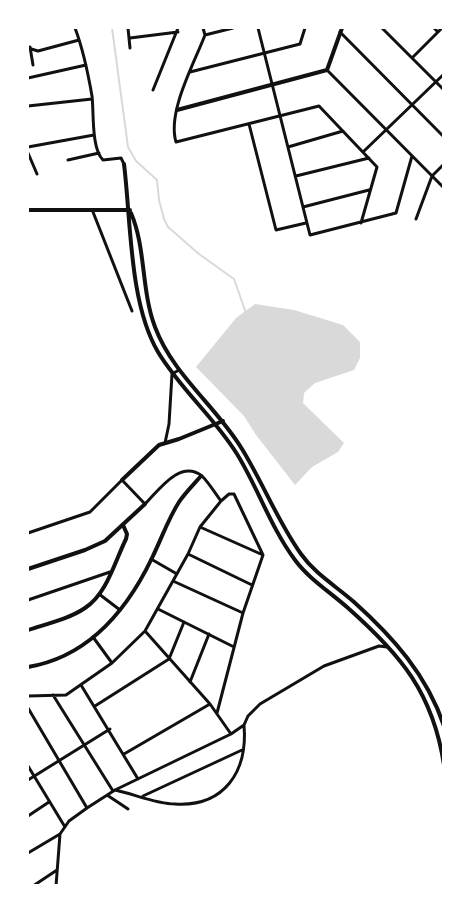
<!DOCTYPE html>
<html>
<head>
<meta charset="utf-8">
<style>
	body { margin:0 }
	#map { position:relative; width:471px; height:913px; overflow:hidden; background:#fff; font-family:"Archivo Narrow",sans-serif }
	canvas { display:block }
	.frame { position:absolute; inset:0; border:29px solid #fff; pointer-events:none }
</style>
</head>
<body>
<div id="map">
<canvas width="471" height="913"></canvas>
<div class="frame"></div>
</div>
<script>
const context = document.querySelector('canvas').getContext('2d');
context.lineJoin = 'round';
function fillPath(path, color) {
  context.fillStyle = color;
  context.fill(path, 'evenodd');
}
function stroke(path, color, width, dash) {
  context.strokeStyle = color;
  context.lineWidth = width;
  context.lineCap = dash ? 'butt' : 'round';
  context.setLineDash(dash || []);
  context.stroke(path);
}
fillPath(new Path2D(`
	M255,304L294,310L343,325L360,342V358L354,370L315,383L304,393L303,403L344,443L338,452L312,467L295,485L256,435L244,416L196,367L236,318Z`), '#d9d9d9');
stroke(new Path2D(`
	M112,28L128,147L136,161L157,180L159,200L164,219L168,227L199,254L234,279L246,313`), '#d9d9d9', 2);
stroke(new Path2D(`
	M75,28C83,49 88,73 92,96C94,112 91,148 103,160L121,158L124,164
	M128,28L130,48
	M203,28L205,35C194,64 167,112 176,142L319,106L377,167L361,223
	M258,28L310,235L396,213L412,156
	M382,28L444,90
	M434,28L438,32
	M340,32L444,137
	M205,35L233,28
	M130,38L178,32
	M30,47L33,65
	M28,48L38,51L79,40
	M412,58L442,28
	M327,70L444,188
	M190,72L300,44L305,28
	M28,78L86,65
	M153,90L178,28
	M28,106L92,99
	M249,124L276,230L306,223
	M28,147L94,135
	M288,147L343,131
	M363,152L444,74
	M28,153L37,174
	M68,160L99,153
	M296,176L369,158
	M303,207L369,190
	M93,212L132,311
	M416,219L432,176L444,164
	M165,443L169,424L172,374L179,370
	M221,501L229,494H234L263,555
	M200,527L263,555L243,613L217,713
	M28,533L90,512L122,480L145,504C159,490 180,459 202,476C209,483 215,493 221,501L200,527L188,554L145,631L112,663L66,695L28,696
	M188,554L252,585
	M151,559L177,574
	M173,581L243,613
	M99,594L120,610
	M28,600L110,572
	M158,609L234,647
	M145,631L210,704L231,734
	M93,637L112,663
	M190,682L209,634
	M81,685L138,779
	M53,695L113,791
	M95,706L169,659L184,622
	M28,708L87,808
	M124,754L210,704
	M28,766L65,827
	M28,780L110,729
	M115,790C134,794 156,804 175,804C224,807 248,772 244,725
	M107,795L128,809
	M143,796L242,750
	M28,816L49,802
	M28,853L60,834L69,821L87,808L115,790L231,734L244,725L248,716L260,704L324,666L379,646L387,647
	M33,886L57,870
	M56,886L60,834`), '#111', 3);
stroke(new Path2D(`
	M177,110L327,70L342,28
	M124,164C131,220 129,303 158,352C181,390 214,417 237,454C258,488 271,528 295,560C309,579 330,592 348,608C401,655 433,693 444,765
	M28,210H130
	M131,213C146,248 141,290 155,327C173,375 216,406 242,449C263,483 278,522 301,554C315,574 336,586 354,602C393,637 427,675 444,726
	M122,480L159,445L179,439L223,421
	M28,569L85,550L105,541L145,504
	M28,630C46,624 69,619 85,608C107,594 115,561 126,539L127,534L123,525
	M28,667C88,657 127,610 152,558C161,540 168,519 179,502C185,493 194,484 201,476`), '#111', 4);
</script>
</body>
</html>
